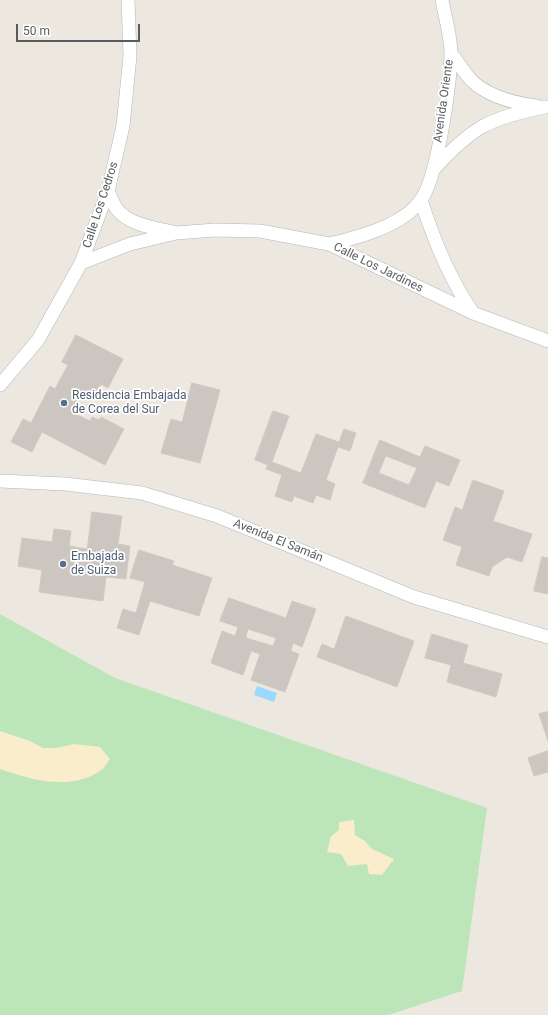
<!DOCTYPE html>
<html>
<head>
<meta charset="utf-8">
<style>
	body { margin:0 }
	#map { position:relative; width:548px; height:1015px; overflow:hidden; background:#ece8df; font-family:Roboto,sans-serif }
	canvas { display:block }
	.scale { position:absolute; left:16px; top:24px; width:124px; height:18px; box-sizing:border-box; border:2px solid #585c60; border-top:0; padding-left:5px; font-size:12px; line-height:14px; white-space:nowrap; color:#585c60; -webkit-text-stroke:3px #fff; paint-order:stroke }
</style>
</head>
<body>
<div id="map">
<canvas width="548" height="1015"></canvas>
<div class="scale">50 m</div>
</div>
<script>
const context = document.querySelector('canvas').getContext('2d');
context.lineJoin = 'round';
function fillPath(path, color) {
  context.fillStyle = color;
  context.fill(path, 'evenodd');
}
function stroke(path, color, width, dash) {
  context.strokeStyle = color;
  context.lineWidth = width;
  context.lineCap = dash ? 'butt' : 'round';
  context.setLineDash(dash || []);
  context.stroke(path);
}
function write(font, color, halo, rows, align = 'center') {
  context.font = font + ' Roboto,sans-serif';
  context.lineWidth = 3.5;
  context.setLineDash([]);
  context.textBaseline = 'middle';
  context.strokeStyle = halo;
  context.fillStyle = color;
  for (const [text, x, y, turn = 0] of rows) {
    context.save();
    context.translate(x, y);
    context.rotate((+turn || 0) * Math.PI / 180);
    context.textAlign = isNaN(turn) ? turn : align;
    if (halo) context.strokeText(text, 0, 0);
    context.fillText(text, 0, 0);
    context.restore();
  }
}
fillPath(new Path2D(`
	M0,614L115,678L487,808L462,991L388,1015H0Z`), '#bce5ba');
fillPath(new Path2D(`
	M0,731L30,741L43,748H57L74,744L100,747L110,759C107,763 104,769 100,771C70,791 31,780 0,769Z
	M354,820L355,835L365,841L372,849L394,859L382,875L369,874L367,864L348,866L341,854L327,852L331,836L339,830V822Z`), '#faedcb');
fillPath(new Path2D(`
	M257,686L277,693L274,702L254,695Z`), '#9bd9ff');
const building = new Path2D(`
	M76,335L123,359L108,388L101,384L93,399L83,394L73,413L90,421L92,417L99,420L101,417L124,429L105,465L42,432L32,452L11,442L23,419L31,423L50,386L55,389L68,365L62,362Z
	M192,383L220,390L200,463L161,453L171,419L182,422Z
	M273,411L289,416L272,462L301,473L316,434L339,442L344,429L356,433L350,451L338,447L326,480L335,484L330,500L316,495L313,503L294,496L292,502L275,496L282,475L266,469L268,465L255,460Z
	M380,440L420,457L425,446L460,460L449,486L436,481L425,508L363,483ZM386,456L417,468L409,485L379,473Z
	M473,480L504,491L493,521L532,534L522,562L507,557L492,567L489,576L456,565L462,547L443,540L455,507L462,510Z
	M92,512L122,516L118,544L130,546L126,579L106,577L103,601L39,592L42,570L18,566L22,538L52,542L54,529L71,531L69,546L87,549Z
	M139,550L174,561L172,565L212,578L199,616L150,601L139,635L117,628L123,609L136,613L145,582L130,578Z
	M542,557L548,558V594L534,591Z
	M229,598L286,618L292,601L316,609L302,647L293,643L291,651L299,654L285,692L251,680L260,654L251,651L243,675L211,663L222,631L235,636L238,627L220,621ZM248,629L276,638L273,646L246,638Z
	M346,616L414,641L397,687L317,657L322,644L334,649Z
	M432,634L468,645L463,663L502,674L496,697L447,682L451,665L425,658Z
	M548,712V741L539,714Z
	M548,751V772L534,776L528,758Z`);
fillPath(building, '#cbc6c0');
stroke(building, '#d0c9bd', 1);
const street = new Path2D(`
	M451,53C457,61 464,72 471,80C487,96 514,103 536,106
	M434,169C472,127 489,118 545,107
	M108,191C110,196 113,203 116,208C128,225 155,228 173,232
	M421,200C434,241 449,278 473,313
	M329,244C357,238 404,225 421,200C438,176 450,85 451,54C451,37 445,17 442,0
	M81,263L130,244L176,233L215,230L260,231L329,244L473,313L548,341
	M0,385L38,340L81,263L108,191L123,126L130,56L128,0
	M0,481L65,484L142,493L217,516L414,597L548,637`);
stroke(street, '#b2b6ba', 14);
stroke(street, '#fff', 13);
for (const [x, y, r, color] of [
	[64,403,4,"#5c6f8a"],
	[63,564,4,"#5c6f8a"]
]) {
  const dot = new Path2D();
  dot.arc(x, y, r, 0, 2 * Math.PI);
  context.fillStyle = color;
  context.fill(dot);
  stroke(dot, '#fff', 1.5);
}
write('12px', '#585c60', '#fff', [
	["Avenida Oriente",444,101,-82],
	["Calle Los Cedros",101,205,-72],
	["Calle Los Jardines",378,268,26],
	["Avenida El Samán",278,541,22]
]);
write('12px', '#4e5e75', '#fff', [
	["Residencia Embajada",72,396],
	["de Corea del Sur",72,410],
	["Embajada",71,557],
	["de Suiza",71,571]
], 'left');
</script>
</body>
</html>
